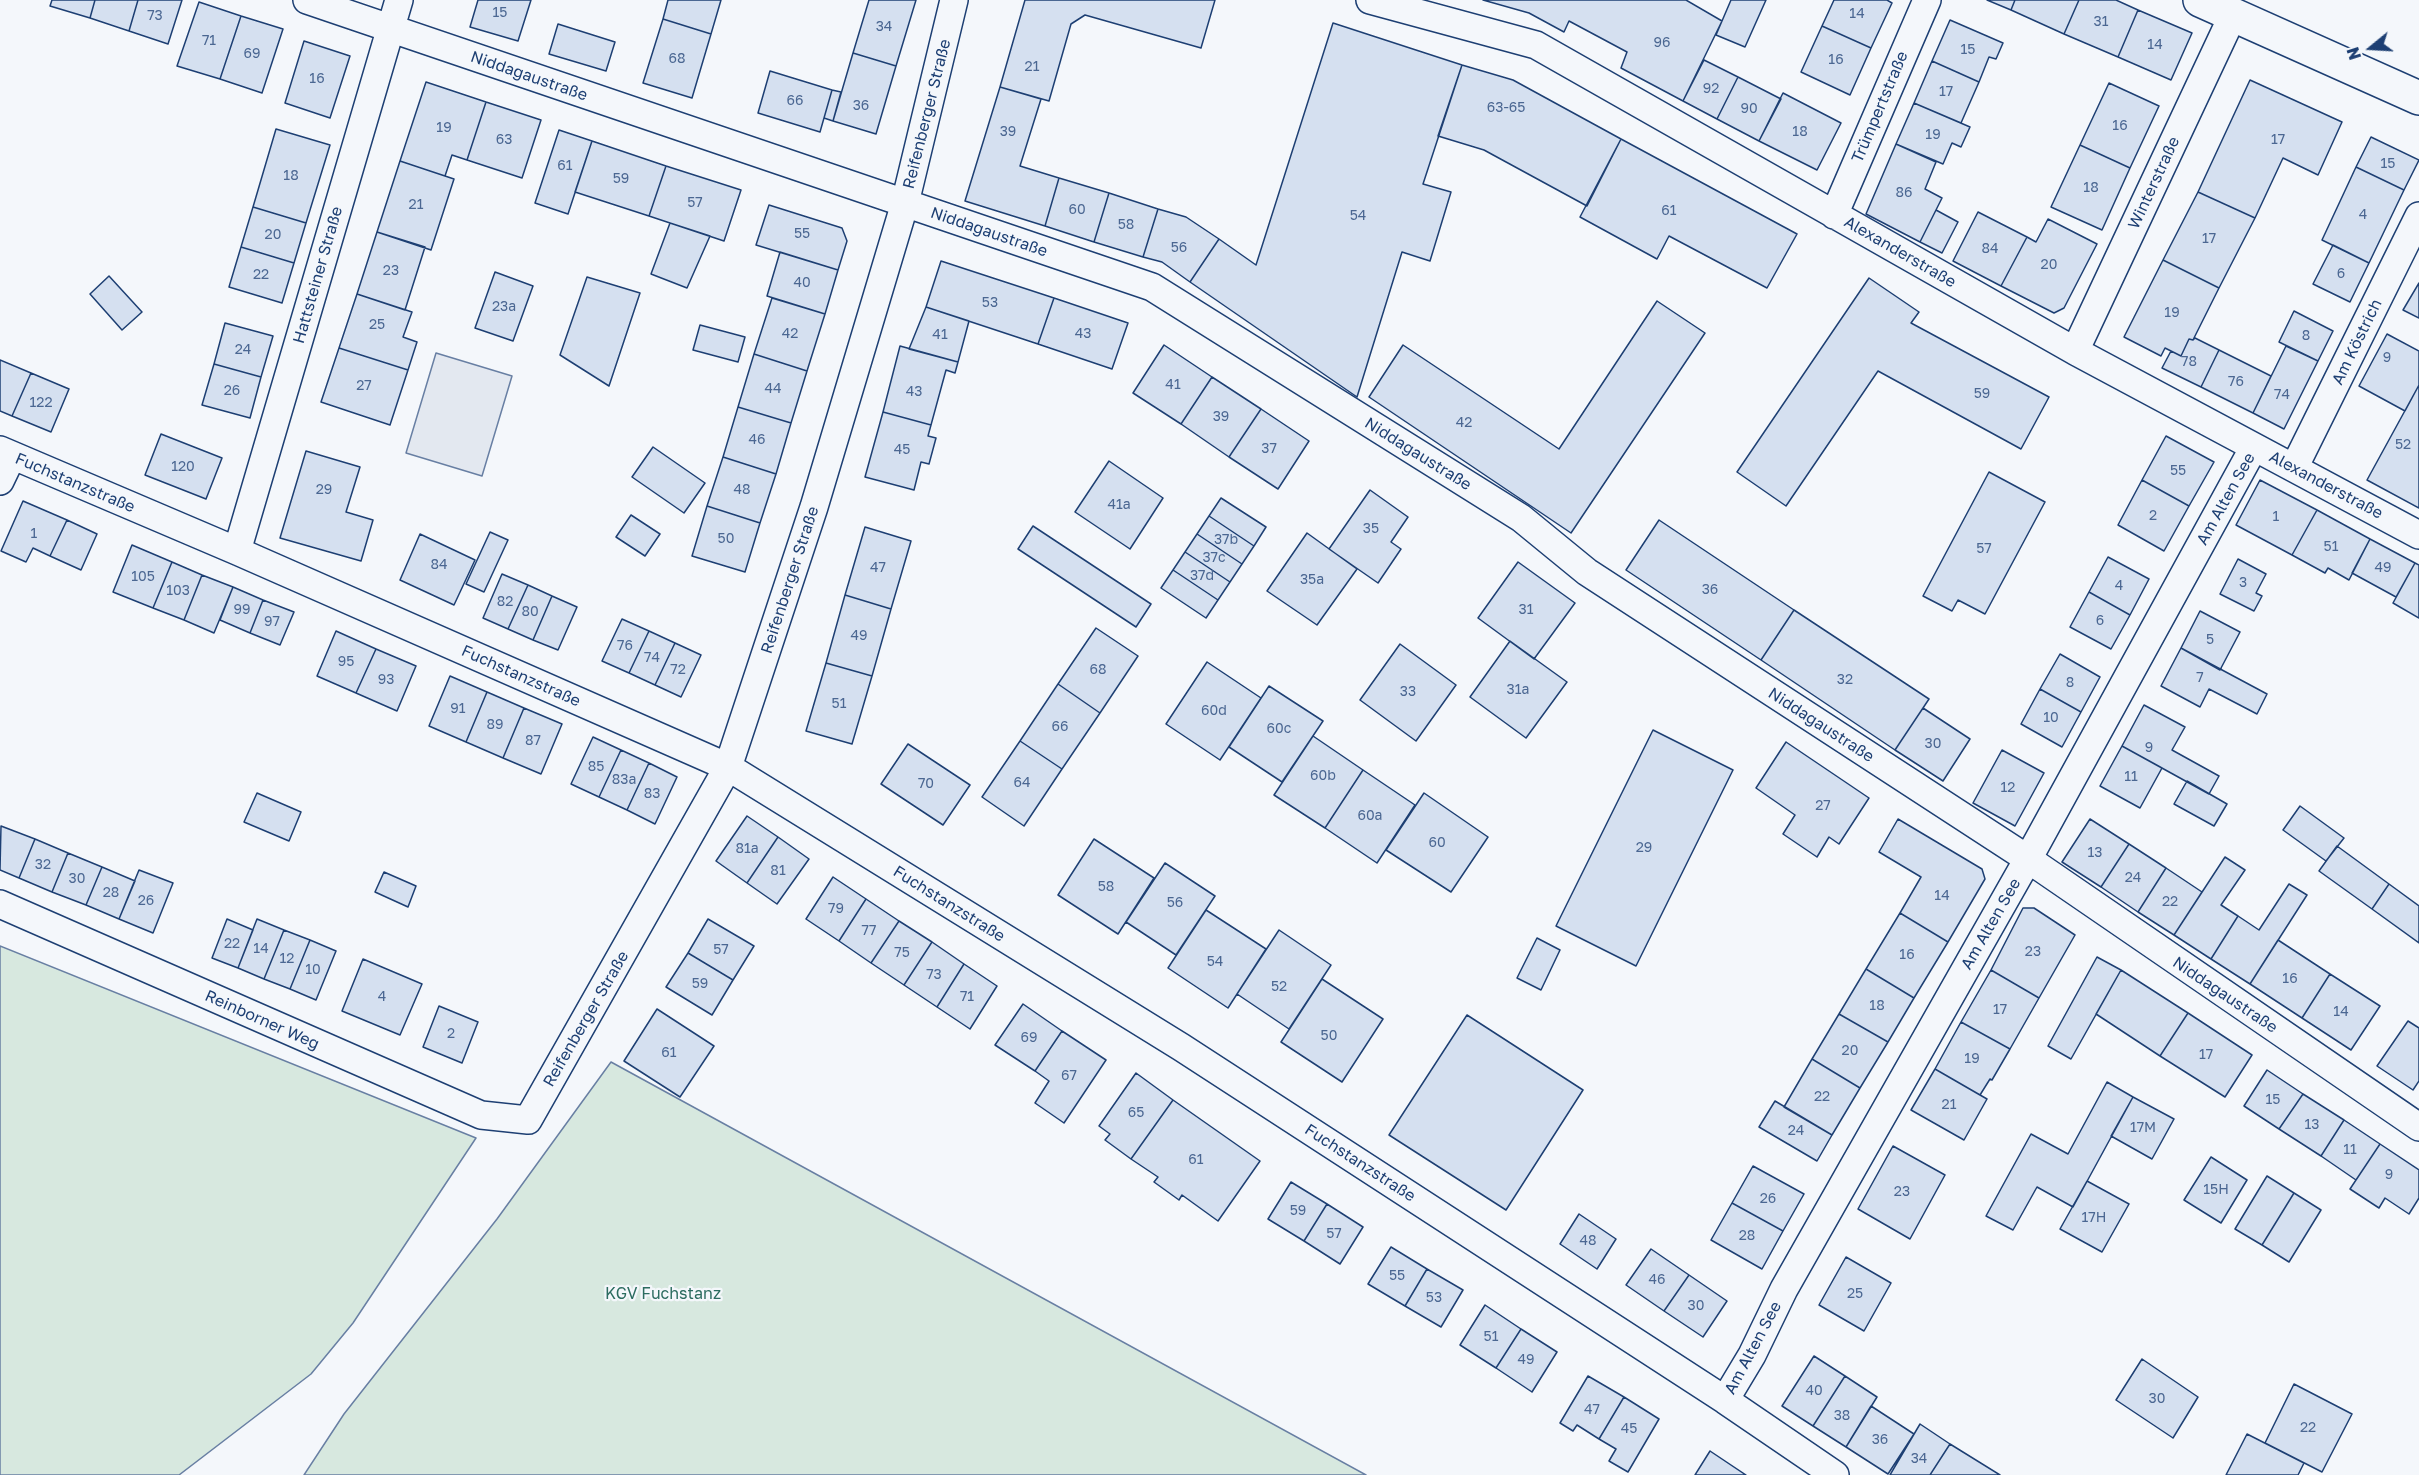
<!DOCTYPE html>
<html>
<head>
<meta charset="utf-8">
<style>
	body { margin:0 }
	#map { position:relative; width:2419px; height:1475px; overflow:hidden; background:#f4f7fb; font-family:"Golos Text",sans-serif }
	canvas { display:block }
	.north { position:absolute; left:2341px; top:18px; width:60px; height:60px; -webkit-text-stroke:4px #f4f7fb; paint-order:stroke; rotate:252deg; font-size:16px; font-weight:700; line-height:24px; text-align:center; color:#1d3f73 }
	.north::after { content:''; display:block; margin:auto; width:21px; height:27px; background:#1d3f73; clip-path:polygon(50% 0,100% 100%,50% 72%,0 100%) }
</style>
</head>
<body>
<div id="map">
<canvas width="2419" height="1475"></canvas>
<div class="north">N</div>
</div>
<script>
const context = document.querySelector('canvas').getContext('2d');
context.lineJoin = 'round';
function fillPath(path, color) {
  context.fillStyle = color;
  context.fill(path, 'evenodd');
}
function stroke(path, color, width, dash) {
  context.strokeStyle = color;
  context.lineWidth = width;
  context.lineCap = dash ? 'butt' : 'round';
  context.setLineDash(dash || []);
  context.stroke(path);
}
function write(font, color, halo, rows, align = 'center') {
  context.font = font + ' "Golos Text",sans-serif';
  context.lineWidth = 4.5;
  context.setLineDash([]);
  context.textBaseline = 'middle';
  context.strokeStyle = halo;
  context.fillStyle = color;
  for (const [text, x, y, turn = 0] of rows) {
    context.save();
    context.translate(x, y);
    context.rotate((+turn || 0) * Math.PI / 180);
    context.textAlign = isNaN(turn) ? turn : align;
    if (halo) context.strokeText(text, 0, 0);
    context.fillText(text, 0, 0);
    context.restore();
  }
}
const green = new Path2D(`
	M0,946L476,1138L353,1323L311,1374L179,1475H0Z
	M611,1062L1366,1475H304L344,1414L497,1219Z`);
fillPath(green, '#d7e8df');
stroke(green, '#687fa3', 1.5);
const parking = new Path2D(`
	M436,353L512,376L482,476L406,453Z`);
fillPath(parking, '#e3e8f0');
stroke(parking, '#687fa3', 1.5);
const building = new Path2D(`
	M52,0H95L90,18L50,6Z
	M95,0H138L129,31L90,18Z
	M138,0H182L168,44L129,31Z
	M478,0H531L518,41L470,27Z
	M668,0H721L711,34L663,19Z
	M869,0H916L896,66L853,53Z
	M1025,0H1215L1201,48L1085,15L1071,24L1049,101L1000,87Z
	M1483,0H1686L1722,21L1683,101L1621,68L1627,52L1569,21L1564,32L1529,13Z
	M1731,0H1766L1745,47L1716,35Z
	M1834,0H1887L1892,3L1871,48L1822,26Z
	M1987,0H2015L2011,10Z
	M2015,0H2079L2064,34L2011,10Z
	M2079,0H2116L2138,10L2118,57L2064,34Z
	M199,2L241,16L220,79L177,66Z
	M2138,10L2192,33L2171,80L2118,57Z
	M241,16L283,29L262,93L220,79Z
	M663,19L711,34L692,98L643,83Z
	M1950,20L2003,43L1996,59L1989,57L1979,82L1932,61Z
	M1333,23L1462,65L1423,184L1451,192L1430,261L1402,252L1357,397L1190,282L1219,239L1256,265Z
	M558,24L615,42L606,71L549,54Z
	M1822,26L1871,48L1850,95L1801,72Z
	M304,41L350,56L330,118L285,103Z
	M853,53L896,66L876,134L833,121Z
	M1704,60L1738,77L1717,119L1683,101Z
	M1932,61L1979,82L1961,123L1914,103Z
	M1462,65L1513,80L1621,139L1587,206L1484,150L1438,136Z
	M770,71L832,90L820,132L758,113Z
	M1738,77L1781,99L1759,141L1717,119Z
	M2250,80L2342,122L2318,175L2283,158L2255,218L2198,192Z
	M426,82L486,102L467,160L452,155L445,176L400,161Z
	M2109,83L2159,106L2130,168L2080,145Z
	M1000,87L1041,99L1020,166L1059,178L1045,226L965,201Z
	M832,90L841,92L833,121L824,118Z
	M1783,93L1841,123L1817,170L1759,141Z
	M486,102L541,120L522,178L467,160Z
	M1914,103L1970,127L1961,147L1952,143L1943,164L1896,144Z
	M276,129L330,145L306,223L253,207Z
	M559,130L592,141L568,214L535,203Z
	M2371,137L2419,160L2404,190L2356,167Z
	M1621,139L1797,234L1767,288L1669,236L1657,259L1580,217Z
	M592,141L666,166L649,216L575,192Z
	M1896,144L1936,162L1925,189L1942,198L1920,242L1866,214Z
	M2080,145L2130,168L2102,230L2051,207Z
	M400,161L454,179L431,250L377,232Z
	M666,166L741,190L724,241L649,216Z
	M2356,167L2404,190L2369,263L2322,240Z
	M1059,178L1109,193L1094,242L1045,226Z
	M2198,192L2255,218L2219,288L2163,260Z
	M1109,193L1158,209L1143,257L1094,242Z
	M769,205L842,228L847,241L838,270L756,245Z
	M253,207L306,223L294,263L241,247Z
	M1158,209L1186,217L1219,239L1190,282L1162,262L1143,257Z
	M1936,210L1958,222L1942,253L1920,242Z
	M1978,212L2027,237L2001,286L1953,261Z
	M2048,219L2097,244L2064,308L2054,313L2001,286L2027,237L2036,242Z
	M670,223L710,236L687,288L651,274Z
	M377,232L425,247L405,310L357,294Z
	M2333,245L2369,263L2350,302L2313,284Z
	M241,247L294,263L282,303L229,287Z
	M780,252L838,270L825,314L767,296Z
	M2163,260L2219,288L2193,340L2189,339L2181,356L2165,348L2161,356L2124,337Z
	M941,261L1054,298L1038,344L926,307Z
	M495,272L533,286L513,341L475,328Z
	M109,276L142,312L122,330L90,294Z
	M587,277L640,293L609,386L560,355Z
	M1869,278L1919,312L1911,323L2049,397L2021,449L1878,371L1786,506L1737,472Z
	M2419,283V318L2403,310Z
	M357,294L412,312L403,337L417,342L408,370L339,348Z
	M772,298L825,314L807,371L754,354Z
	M1054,298L1128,323L1112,369L1038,344Z
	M1657,301L1705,333L1571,533L1369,397L1403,345L1559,449Z
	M926,307L969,321L958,362L909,349Z
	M2294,311L2333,331L2318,361L2279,342Z
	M225,323L273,336L261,377L214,364Z
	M700,325L745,337L738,362L693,350Z
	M2387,334L2419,351V385L2405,411L2359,386Z
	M2195,338L2219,350L2201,387L2162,368L2171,351L2181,356L2189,339L2193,340Z
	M1164,345L1212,377L1181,424L1133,393Z
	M900,346L958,362L955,373L946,370L931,425L883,412Z
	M2286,346L2318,361L2284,429L2253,413Z
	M339,348L408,370L390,425L321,402Z
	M2219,350L2271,376L2253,413L2201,387Z
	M754,354L807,371L791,423L738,407Z
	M0,360L31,373L12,416L0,411Z
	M214,364L261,377L250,418L202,405Z
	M31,373L69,389L51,432L12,416Z
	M1212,377L1261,409L1229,457L1181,424Z
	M2419,385V508L2367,480Z
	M738,407L791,423L776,474L723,457Z
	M1261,409L1309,441L1278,489L1229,457Z
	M883,412L931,425L928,436L936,438L929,464L921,462L914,490L865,477Z
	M161,434L222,458L206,499L145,475Z
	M2166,436L2214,462L2189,506L2142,480Z
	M653,447L705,483L684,513L632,477Z
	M306,451L360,467L346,512L373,520L361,561L280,538Z
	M723,457L776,474L760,523L707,506Z
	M1109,461L1163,498L1130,549L1075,512Z
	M1989,472L2045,502L1985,614L1958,600L1952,611L1923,596Z
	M2142,480L2189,506L2164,551L2118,525Z
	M2260,480L2317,510L2292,555L2236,525Z
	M1370,490L1408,517L1391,542L1401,549L1378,583L1329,549Z
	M1221,498L1266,527L1254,546L1209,516Z
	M23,501L67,520L50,556L33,548L26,562L1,551Z
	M707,506L760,523L745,572L692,556Z
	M2317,510L2370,539L2349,580L2328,568L2325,573L2292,555Z
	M631,515L660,534L645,556L616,537Z
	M1209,516L1254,546L1242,564L1197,534Z
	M67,520L97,534L81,570L50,556Z
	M1659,520L1794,610L1761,660L1626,570Z
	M1033,526L1151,604L1136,627L1018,549Z
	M865,527L911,541L891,609L845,595Z
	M490,532L508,540L484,592L466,584Z
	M1307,533L1357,569L1317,625L1267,591Z
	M420,534L475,560L454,605L400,580Z
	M1197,534L1242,564L1230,582L1185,552Z
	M2370,539L2415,563L2396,597L2352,573Z
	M132,545L172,562L153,608L113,592Z
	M1185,552L1230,582L1218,600L1173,570Z
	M2108,557L2149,579L2130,615L2089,592Z
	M2238,559L2266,574L2256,593L2262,596L2254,611L2220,594Z
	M172,562L202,575L184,620L153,608Z
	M1518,562L1575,603L1534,659L1478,618Z
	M2415,563L2419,565V618L2393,603Z
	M1173,570L1218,600L1206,618L1161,588Z
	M502,574L528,585L508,629L483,618Z
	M202,575L233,587L214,633L184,620Z
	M528,585L552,596L533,640L508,629Z
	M233,587L263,600L250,633L220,620Z
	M2089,592L2130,615L2111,649L2070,627Z
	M845,595L891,609L872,676L826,663Z
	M552,596L577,607L558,650L533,640Z
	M263,600L294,612L280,645L250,633Z
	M1794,610L1929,699L1895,750L1761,660Z
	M2200,611L2240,632L2220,670L2181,648Z
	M622,619L649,631L629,673L602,661Z
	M1096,628L1138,656L1100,713L1058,684Z
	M336,631L376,649L356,693L317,676Z
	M649,631L675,643L655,685L629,673Z
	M1510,641L1567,682L1526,738L1470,697Z
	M675,643L701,655L681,697L655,685Z
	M1400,644L1456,685L1416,741L1360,700Z
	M2181,648L2267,694L2257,714L2209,689L2200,707L2161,686Z
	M376,649L416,666L397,711L356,693Z
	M2060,654L2100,677L2081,712L2040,689Z
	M1207,662L1261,698L1220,760L1166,724Z
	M826,663L872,676L852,744L806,731Z
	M450,676L487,692L466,742L429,726Z
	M1058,684L1100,713L1062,769L1020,741Z
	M1269,686L1323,721L1282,782L1229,747Z
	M2040,689L2081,712L2062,747L2021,724Z
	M487,692L524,708L503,758L466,742Z
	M2144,705L2185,727L2172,750L2219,776L2209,794L2122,746Z
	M524,708L562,724L541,774L503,758Z
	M1923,708L1970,739L1943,781L1895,750Z
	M1653,730L1733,770L1636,966L1556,926Z
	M1313,736L1363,770L1325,828L1274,795Z
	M593,737L621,750L599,797L571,784Z
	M1020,741L1062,769L1024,826L982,797Z
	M1786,742L1869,798L1839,844L1829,837L1817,857L1783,834L1795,815L1756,788Z
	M908,744L970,785L943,825L881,784Z
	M2122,746L2162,768L2140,808L2100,786Z
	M621,750L649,763L627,810L599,797Z
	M2002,750L2044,773L2015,826L1973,803Z
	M649,763L677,777L655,824L627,810Z
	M1363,770L1415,805L1377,863L1325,828Z
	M2187,781L2227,804L2214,826L2174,804Z
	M257,793L301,812L289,841L244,822Z
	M1424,793L1488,837L1451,892L1386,850Z
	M2300,806L2344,838L2326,861L2283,830Z
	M747,816L778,837L747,883L716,861Z
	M1898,819L1982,869L1985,879L1948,942L1900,913L1921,877L1879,852Z
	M2090,819L2129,844L2101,887L2062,862Z
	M1,826L35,839L19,878L0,870Z
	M778,837L809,859L777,904L747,883Z
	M35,839L68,853L52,892L19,878Z
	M1094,839L1154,878L1118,934L1058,895Z
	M2129,844L2166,868L2138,912L2101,887Z
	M2337,846L2389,884L2372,909L2319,871Z
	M68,853L102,867L86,905L52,892Z
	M2225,857L2245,870L2221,905L2238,916L2211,959L2174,935Z
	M1165,863L1215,896L1176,955L1126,922Z
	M102,867L135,881L119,919L86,905Z
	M2166,868L2202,892L2174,935L2138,912Z
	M139,870L173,883L153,933L119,919Z
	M384,872L416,886L408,907L375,892Z
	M833,877L866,899L839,941L806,919Z
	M2289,884L2307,895L2250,984L2211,959L2238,916L2259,930Z
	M2389,884L2419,906V943L2372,909Z
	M866,899L899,921L871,963L839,941Z
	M2023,908H2034L2075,935L2039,998L1991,970Z
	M1206,910L1266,949L1228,1008L1168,968Z
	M1900,913L1948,942L1914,998L1866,969Z
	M227,919L253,930L238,968L212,958Z
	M257,919L284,930L264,979L238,968Z
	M708,919L754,946L733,980L688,953Z
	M899,921L932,942L904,985L871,963Z
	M284,930L310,940L290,989L264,979Z
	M1279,930L1331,965L1289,1029L1237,994Z
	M1537,938L1560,950L1541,990L1517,978Z
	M310,940L336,951L316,1000L290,989Z
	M2278,940L2330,974L2302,1018L2250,984Z
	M932,942L964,964L937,1007L904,985Z
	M688,953L733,980L712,1015L666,987Z
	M2097,957L2121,970L2071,1059L2048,1046Z
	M363,959L422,984L400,1035L342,1011Z
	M964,964L997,986L970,1029L937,1007Z
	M1866,969L1914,998L1888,1042L1839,1014Z
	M1991,970L2039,998L2010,1049L1961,1022Z
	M2121,970L2188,1013L2160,1056L2096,1014Z
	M2330,974L2380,1006L2351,1050L2302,1018Z
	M1322,979L1383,1019L1342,1082L1281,1042Z
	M1023,1004L1062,1031L1035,1071L995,1045Z
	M439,1006L478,1022L462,1063L423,1047Z
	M657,1009L714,1046L680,1097L624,1061Z
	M2188,1013L2252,1055L2225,1097L2160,1056Z
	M1839,1014L1888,1042L1860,1088L1812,1059Z
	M1467,1015L1583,1090L1506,1210L1389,1135Z
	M2408,1021L2419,1028V1081L2413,1090L2377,1066Z
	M1961,1022L2010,1049L1992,1080L1990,1079L1980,1095L1935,1069Z
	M1062,1031L1106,1060L1064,1123L1035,1103L1049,1081L1035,1071Z
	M1812,1059L1860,1088L1832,1135L1784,1107Z
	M1935,1069L1987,1099L1964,1140L1911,1110Z
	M2267,1070L2303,1094L2279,1129L2244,1106Z
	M1136,1073L1173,1100L1131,1159L1105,1140L1110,1134L1099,1126Z
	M2107,1082L2133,1097L2073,1207L2037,1187L2013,1230L1986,1216L2031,1134L2068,1154Z
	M2303,1094L2344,1120L2321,1156L2279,1129Z
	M2133,1097L2174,1119L2152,1159L2111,1136Z
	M1173,1100L1260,1161L1218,1221L1182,1195L1179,1200L1154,1182L1158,1177L1131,1159Z
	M1775,1101L1832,1135L1817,1161L1759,1127Z
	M2344,1120L2380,1144L2356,1180L2321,1156Z
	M2380,1144L2419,1170V1198L2409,1214L2385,1198L2379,1208L2350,1189Z
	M1893,1146L1945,1175L1910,1239L1858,1209Z
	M2211,1157L2247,1180L2221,1223L2184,1200Z
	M1753,1166L1804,1194L1783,1231L1732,1203Z
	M2267,1176L2294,1193L2262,1245L2235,1229Z
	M2087,1181L2129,1204L2102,1252L2060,1229Z
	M1291,1182L1327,1204L1304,1241L1268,1219Z
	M2294,1193L2321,1210L2289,1262L2262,1245Z
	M1732,1203L1783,1231L1762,1269L1711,1240Z
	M1327,1204L1363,1227L1340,1264L1304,1241Z
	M1579,1214L1616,1239L1597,1269L1560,1244Z
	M1391,1247L1427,1269L1405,1306L1368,1284Z
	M1651,1249L1689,1275L1664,1311L1626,1285Z
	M1846,1257L1891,1283L1864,1331L1819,1305Z
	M1427,1269L1463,1290L1441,1327L1405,1306Z
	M1689,1275L1727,1301L1703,1337L1664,1311Z
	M1485,1305L1521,1329L1496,1368L1460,1345Z
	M1521,1329L1557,1352L1532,1392L1496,1368Z
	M1814,1356L1845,1376L1813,1426L1782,1406Z
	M2142,1359L2198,1397L2173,1438L2116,1400Z
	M1588,1376L1624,1397L1599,1439L1577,1425L1573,1431L1560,1423Z
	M1845,1376L1877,1397L1846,1447L1813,1426Z
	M2294,1384L2352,1414L2322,1472L2265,1443Z
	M1624,1397L1659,1419L1628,1472L1609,1461L1616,1449L1599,1439Z
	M1871,1406L1914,1434L1888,1474L1846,1447Z
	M1920,1424L1950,1444L1930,1475H1890Z
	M2247,1434L2304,1463L2298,1475H2226Z
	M1950,1444L2000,1475H1930Z
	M1710,1451L1746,1475H1695Z`);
fillPath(building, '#d5e0f0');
stroke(building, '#1d3f73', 1.5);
const street = new Path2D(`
	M307,0L1152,287L1521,518L1587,572L2028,859L2419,1127
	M1370,0L1536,45L2075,351L2419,535
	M1834,215L1927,0
	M2075,351L2233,15
	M0,450L237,551L728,767L1181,1047L1725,1400L1835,1475
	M2294,468L2419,216
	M0,481L12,456
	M237,551L399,0
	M0,904L481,1115L528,1120L728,767L814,507L905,203L954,0
	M1725,1400L1752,1355L1784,1289L2028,859L2254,447`);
const secondary = new Path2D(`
	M2200,0L2419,98`);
stroke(street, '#1d3f73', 30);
stroke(secondary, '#1d3f73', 36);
stroke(street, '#f4f7fb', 27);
stroke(secondary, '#f4f7fb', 33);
write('14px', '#4b6792', null, [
	["15",500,13],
	["14",1857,14],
	["73",155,16],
	["31",2101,22],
	["34",884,27],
	["71",209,41],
	["96",1662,43],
	["14",2155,45],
	["15",1968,50],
	["69",252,54],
	["68",677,59],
	["16",1836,60],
	["21",1032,67],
	["16",317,79],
	["92",1711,89],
	["17",1946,92],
	["66",795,101],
	["36",861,106],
	["63-65",1506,108],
	["90",1749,109],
	["16",2120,126],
	["19",444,128],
	["39",1008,132],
	["18",1800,132],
	["19",1933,135],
	["63",504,140],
	["17",2278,140],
	["15",2388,164],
	["61",565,166],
	["18",291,176],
	["59",621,179],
	["18",2091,188],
	["86",1904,193],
	["57",695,203],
	["21",416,205],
	["60",1077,210],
	["61",1669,211],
	["4",2363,215],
	["54",1358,216],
	["58",1126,225],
	["55",802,234],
	["20",273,235],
	["17",2209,239],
	["56",1179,248],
	["84",1990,249],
	["20",2049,265],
	["23",391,271],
	["6",2341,274],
	["22",261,275],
	["40",802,283],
	["53",990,303],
	["23a",504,307],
	["19",2172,313],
	["25",377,325],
	["42",790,334],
	["43",1083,334],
	["41",940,335],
	["8",2306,336],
	["24",243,350],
	["9",2387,358],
	["78",2189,362],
	["76",2236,382],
	["41",1173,385],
	["27",364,386],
	["44",773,389],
	["26",232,391],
	["43",914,392],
	["59",1982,394],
	["74",2282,395],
	["122",41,403],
	["39",1221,417],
	["42",1464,423],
	["46",757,440],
	["52",2403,445],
	["37",1269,449],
	["45",902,450],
	["120",183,467],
	["55",2178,471],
	["29",324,490],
	["48",742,490],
	["41a",1119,505],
	["2",2153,516],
	["1",2276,517],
	["35",1371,529],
	["1",34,534],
	["50",726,539],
	["37b",1226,540],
	["51",2331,547],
	["57",1984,549],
	["37c",1214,558],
	["84",439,565],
	["47",878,568],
	["49",2383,568],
	["37d",1202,576],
	["105",143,577],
	["35a",1312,580],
	["3",2243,583],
	["4",2119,586],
	["36",1710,590],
	["103",178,591],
	["82",505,602],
	["99",242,610],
	["31",1526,610],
	["80",530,612],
	["6",2100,621],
	["97",272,622],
	["49",859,636],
	["5",2210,640],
	["76",625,646],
	["74",652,658],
	["95",346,662],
	["72",678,670],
	["68",1098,670],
	["7",2200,678],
	["93",386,680],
	["32",1845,680],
	["8",2070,683],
	["31a",1518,690],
	["33",1408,692],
	["51",839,704],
	["91",458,709],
	["60d",1214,711],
	["10",2051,718],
	["89",495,725],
	["66",1060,727],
	["60c",1279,729],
	["87",533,741],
	["30",1933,744],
	["9",2149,748],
	["85",596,767],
	["60b",1323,776],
	["11",2131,777],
	["83a",624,780],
	["64",1022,783],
	["70",926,784],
	["12",2008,788],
	["83",652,794],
	["27",1823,806],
	["60a",1370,816],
	["60",1437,843],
	["29",1644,848],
	["81a",747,849],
	["13",2095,853],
	["32",43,865],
	["81",778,871],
	["24",2133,878],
	["30",77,879],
	["58",1106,887],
	["28",111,893],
	["14",1942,896],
	["26",146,901],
	["22",2170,902],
	["56",1175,903],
	["79",836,909],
	["77",869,931],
	["22",232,944],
	["14",261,949],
	["57",721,950],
	["23",2033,952],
	["75",902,953],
	["16",1907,955],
	["12",287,959],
	["54",1215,962],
	["10",313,970],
	["73",934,975],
	["16",2290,979],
	["59",700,984],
	["52",1279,987],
	["4",382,997],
	["71",967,997],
	["18",1877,1006],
	["17",2000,1010],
	["14",2341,1012],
	["2",451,1034],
	["50",1329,1036],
	["69",1029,1038],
	["20",1850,1051],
	["61",669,1053],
	["17",2206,1055],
	["19",1972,1059],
	["67",1069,1076],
	["22",1822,1097],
	["15",2273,1100],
	["21",1949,1105],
	["65",1136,1113],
	["13",2312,1125],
	["17M",2143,1128],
	["24",1796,1131],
	["11",2350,1150],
	["61",1196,1160],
	["9",2389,1175],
	["15H",2216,1190],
	["23",1902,1192],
	["26",1768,1199],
	["59",1298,1211],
	["17H",2094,1218],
	["57",1334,1234],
	["28",1747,1236],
	["48",1588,1241],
	["55",1397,1276],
	["46",1657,1280],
	["25",1855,1294],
	["53",1434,1298],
	["30",1696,1306],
	["51",1491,1337],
	["49",1526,1360],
	["40",1814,1391],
	["30",2157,1399],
	["47",1592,1410],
	["38",1842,1416],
	["22",2308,1428],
	["45",1629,1429],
	["36",1880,1440],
	["34",1919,1459]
]);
write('16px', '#1d3f73', '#f4f7fb', [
	["Niddagaustraße",529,76,19],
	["Trümpertstraße",1880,107,-67],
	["Reifenberger Straße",927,114,-76],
	["Winterstraße",2154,183,-65],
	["Niddagaustraße",989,232,19],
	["Alexanderstraße",1900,252,30],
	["Hattsteiner Straße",318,275,-74],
	["Am Köstrich",2357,342,-64],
	["Niddagaustraße",1418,454,32],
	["Fuchstanzstraße",75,483,23],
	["Alexanderstraße",2326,485,28],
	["Am Alten See",2226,499,-61],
	["Reifenberger Straße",790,580,-72],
	["Fuchstanzstraße",521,676,24],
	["Niddagaustraße",1821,725,33],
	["Fuchstanzstraße",949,904,32],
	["Am Alten See",1991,924,-60],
	["Niddagaustraße",2225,995,34],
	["Reifenberger Straße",586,1019,-60],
	["Reinborner Weg",262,1020,24],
	["Fuchstanzstraße",1360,1163,33],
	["Am Alten See",1753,1348,-62]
]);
write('16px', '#2c6c60', '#f4f7fb', [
	["KGV Fuchstanz",663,1294]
]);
</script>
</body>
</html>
